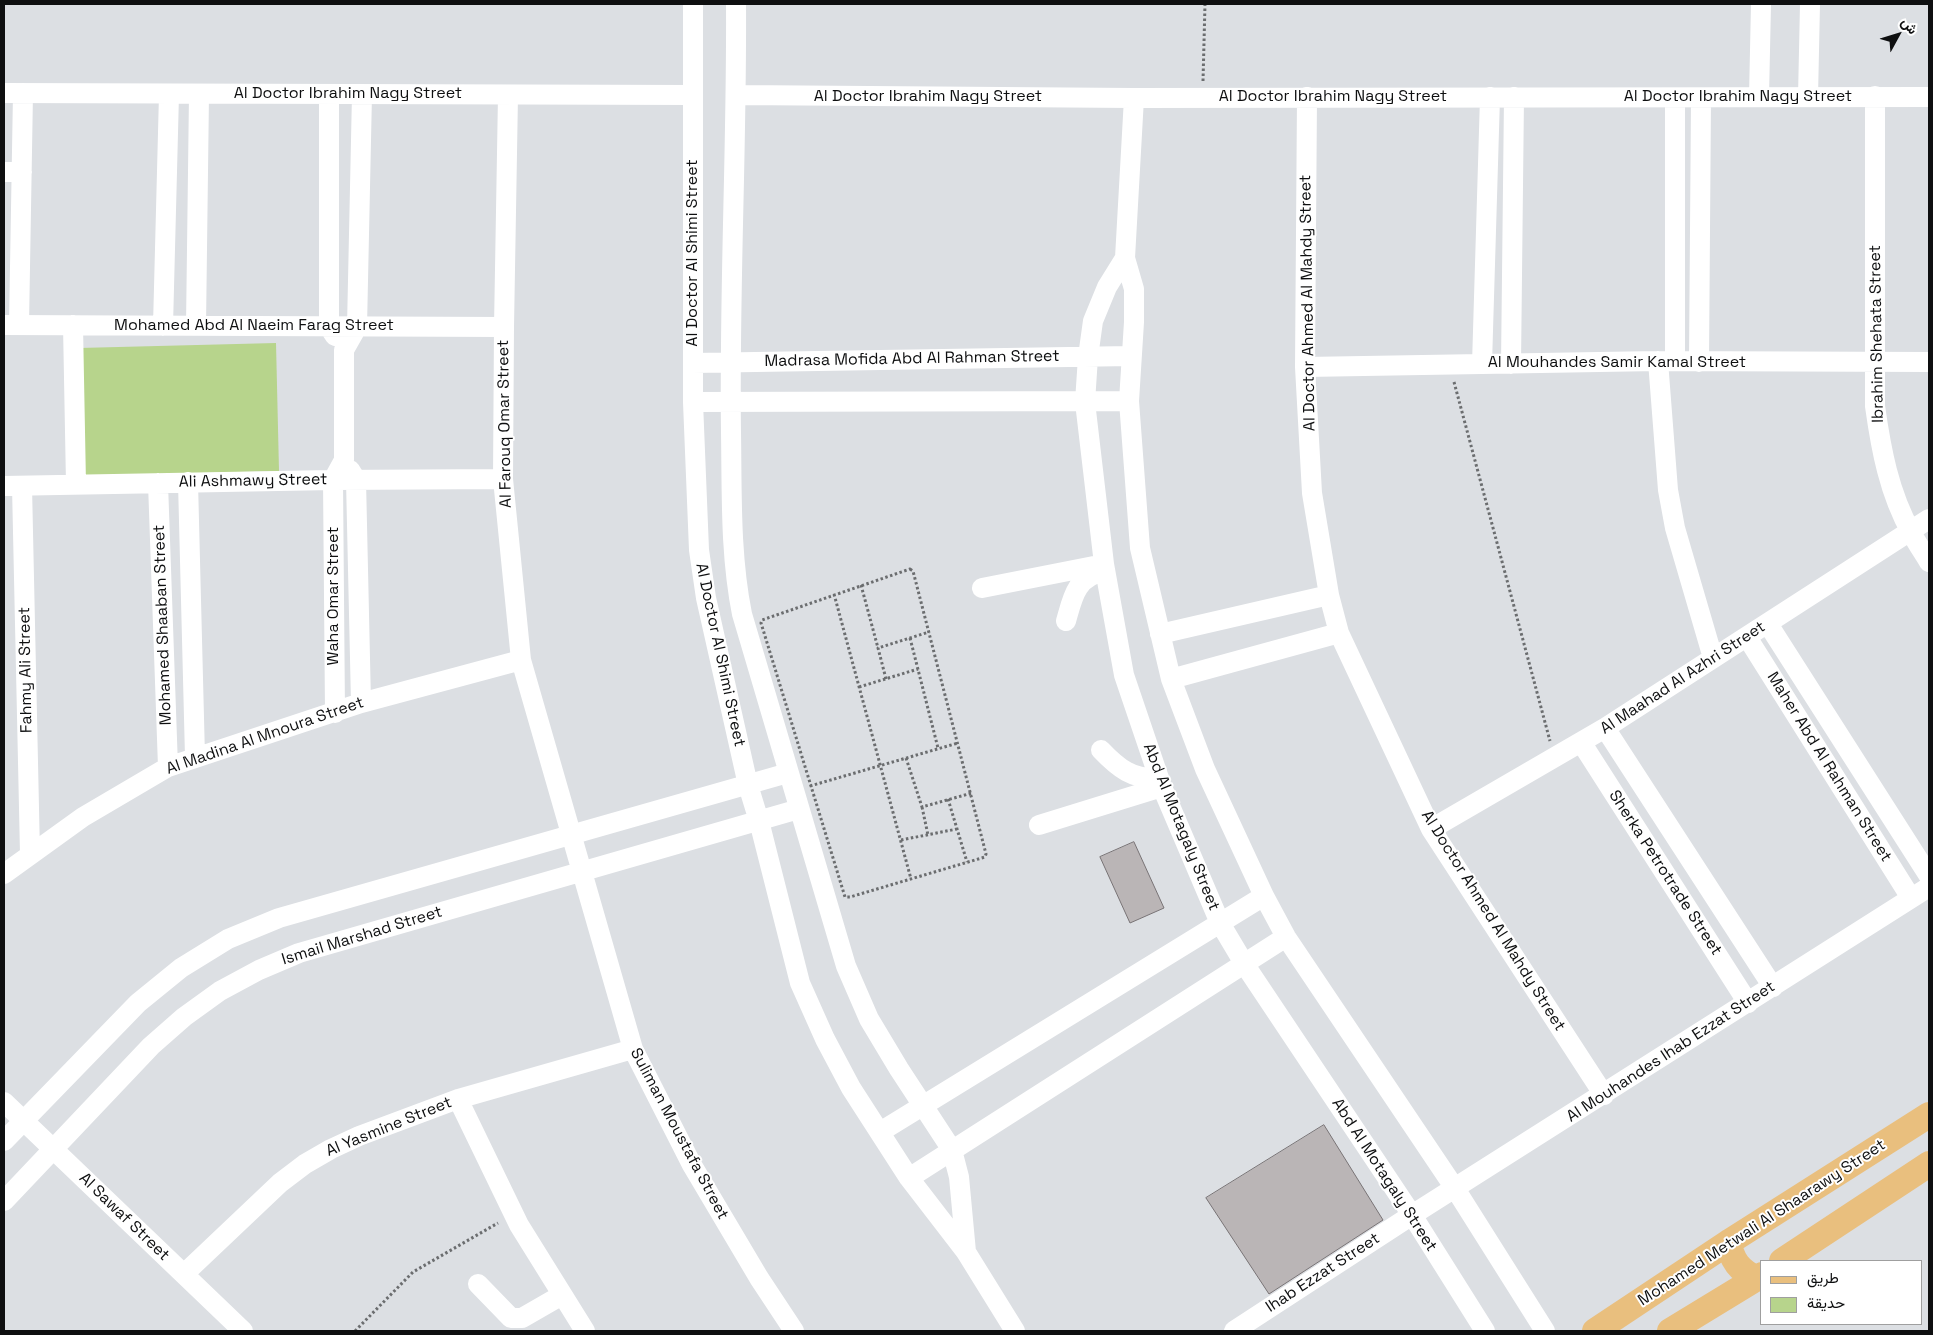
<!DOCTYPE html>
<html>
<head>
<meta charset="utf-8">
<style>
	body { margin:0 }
	#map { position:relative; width:1933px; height:1335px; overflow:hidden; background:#dcdfe3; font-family:"Space Grotesk",Vazirmatn,sans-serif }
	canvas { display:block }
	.frame { position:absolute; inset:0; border:5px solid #0e0f10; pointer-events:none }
	.legend { position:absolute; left:1760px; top:1260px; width:162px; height:65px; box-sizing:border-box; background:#fff; border:1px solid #9f9f9f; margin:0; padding:6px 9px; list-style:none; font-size:15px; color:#0e0f10 }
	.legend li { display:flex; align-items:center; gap:10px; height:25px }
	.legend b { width:25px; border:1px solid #9f9f9f }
	.north { position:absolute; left:1873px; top:10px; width:50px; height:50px; -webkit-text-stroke:4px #fff; paint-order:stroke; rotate:51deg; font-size:14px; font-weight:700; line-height:20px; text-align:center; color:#0e0f10 }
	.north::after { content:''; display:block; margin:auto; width:18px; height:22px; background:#0e0f10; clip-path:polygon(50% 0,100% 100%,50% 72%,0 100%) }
</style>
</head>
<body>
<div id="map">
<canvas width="1933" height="1335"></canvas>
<div class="frame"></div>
<ul class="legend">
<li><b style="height:6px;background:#e9bf7e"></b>طريق</li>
<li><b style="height:14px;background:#b7d48c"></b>حديقة</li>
</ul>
<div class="north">ش</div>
</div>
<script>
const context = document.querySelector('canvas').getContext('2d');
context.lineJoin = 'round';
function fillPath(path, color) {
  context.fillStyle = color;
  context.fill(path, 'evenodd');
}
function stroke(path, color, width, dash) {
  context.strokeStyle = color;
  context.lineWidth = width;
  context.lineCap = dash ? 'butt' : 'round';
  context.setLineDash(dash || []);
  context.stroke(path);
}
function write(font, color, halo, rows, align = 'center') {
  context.font = font + ' "Space Grotesk",sans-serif';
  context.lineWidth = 4;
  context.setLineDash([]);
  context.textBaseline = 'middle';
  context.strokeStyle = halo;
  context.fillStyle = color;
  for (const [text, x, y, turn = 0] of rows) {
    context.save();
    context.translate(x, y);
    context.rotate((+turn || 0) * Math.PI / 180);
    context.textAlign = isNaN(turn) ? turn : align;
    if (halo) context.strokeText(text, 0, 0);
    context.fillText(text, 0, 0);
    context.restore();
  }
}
fillPath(new Path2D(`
	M276,343L279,471L83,476L79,348Z`), '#b7d48c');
const building = new Path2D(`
	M1134,842L1164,908L1130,923L1100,857Z
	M1324,1125L1383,1220L1269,1294L1206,1198Z`);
fillPath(building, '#bab5b6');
stroke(building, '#787375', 1);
stroke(new Path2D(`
	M1203,81L1205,4
	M1454,382L1550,741
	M910,569L913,571L986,854L985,857L850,897H845L761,623L762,620Z
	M861,585L878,648
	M834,594L911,879
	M910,638L938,748
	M886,679L878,648L929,632
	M859,687L918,669
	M906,758L922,807L972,793
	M810,786L958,743
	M948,799L967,862
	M922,807L928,835
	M901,840L957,829
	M355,1331L413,1272L498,1223`), '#6b6d6f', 3, [2.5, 2.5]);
stroke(new Path2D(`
	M693,4V402L699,550L706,598L748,785L759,821L800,983L825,1039L851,1088L909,1178L966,1252L1015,1331
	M736,4C737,147 729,289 731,432C732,493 730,554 742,614L846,966L869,1019L899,1069L952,1150L959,1177L966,1252
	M4,93L693,95
	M329,95V327L335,336
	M508,95L504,327L503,479L521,660L633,1049L692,1165L759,1278L794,1331
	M737,95L1134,98L1929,97
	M1875,96V406C1881,449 1889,493 1911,532C1916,542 1923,552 1929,562
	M1307,97L1305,367L1312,493L1329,595L1339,633L1431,829L1604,1095
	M1759,97L1761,4
	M1808,97L1810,4
	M1134,98L1125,258L1134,289V322L1129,401L1140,548L1171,679L1205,769L1264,896L1286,937L1456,1190L1545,1331
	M1675,98V361
	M4,172H22
	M1125,258L1107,287L1093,321L1088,357L1085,402L1104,564L1124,675L1162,787L1220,923L1245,965L1412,1215L1485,1331
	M4,325L504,327
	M19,325L23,93
	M73,325L76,484
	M163,326L169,94
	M196,326L199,94
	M1658,361L1668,490L1675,528L1713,658
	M1699,362L1701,98
	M693,363L1131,356
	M1482,364L1490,97
	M1511,364L1514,97
	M1305,367L1658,361L1929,362
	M693,402L1129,401
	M350,470L356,480L361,703
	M188,482L195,757
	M158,483L168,767
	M4,486L333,480L503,479
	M22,486L30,854
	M982,588L1104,564
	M1066,621C1073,596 1076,577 1105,571
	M1768,624L1929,876
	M1160,634L1329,595
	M1747,637L1911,898
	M1171,679L1339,633
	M335,713L333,480L344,460V350L357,327L362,94
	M1605,728L1773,987
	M1581,742L1748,1003
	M1101,750C1118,768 1133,780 1159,778
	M1039,825L1162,787
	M1431,829L1605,728L1929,519
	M4,874L83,817L168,767L361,703L521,660
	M458,1099L519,1225L585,1331
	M4,1102L243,1331
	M880,1132L1264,896
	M4,1141L138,1003L181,968L228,939L279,918L788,773
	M909,1178L1286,937
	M4,1201L151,1046L184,1017L220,991L259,970L299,953L799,809
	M184,1274L280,1183L305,1164L331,1149L359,1136L458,1099L633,1049
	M478,1284L511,1318H522L562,1295
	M1234,1331L1412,1215L1929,887`), '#fff', 20);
stroke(new Path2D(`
	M1729,1242C1731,1260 1740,1271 1756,1278
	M1782,1261L1929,1164
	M1595,1331L1729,1242L1929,1115
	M1670,1331L1762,1275`), '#e9bf7e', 26);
write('16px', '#0e0f10', '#fff', [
	["Al Doctor Ibrahim Nagy Street",348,94],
	["Al Doctor Ibrahim Nagy Street",928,97],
	["Al Doctor Ibrahim Nagy Street",1333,97],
	["Al Doctor Ibrahim Nagy Street",1738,97],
	["Al Doctor Al Shimi Street",693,253,-90],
	["Al Doctor Ahmed Al Mahdy Street",1308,303,-91],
	["Mohamed Abd Al Naeim Farag Street",254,326],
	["Ibrahim Shehata Street",1877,334,-91],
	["Madrasa Mofida Abd Al Rahman Street",912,359,-1],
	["Al Mouhandes Samir Kamal Street",1617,363],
	["Al Farouq Omar Street",505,424,-91],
	["Ali Ashmawy Street",253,481,-1],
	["Waha Omar Street",334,596,-90],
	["Mohamed Shaaban Street",163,625,-92],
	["Al Doctor Al Shimi Street",720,655,78],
	["Fahmy Ali Street",26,670,-91],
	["Al Maahad Al Azhri Street",1683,678,-33],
	["Al Madina Al Mnoura Street",265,736,-19],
	["Maher Abd Al Rahman Street",1829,767,58],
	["Abd Al Motagaly Street",1181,827,68],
	["Sherka Petrotrade Street",1665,873,57],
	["Al Doctor Ahmed Al Mahdy Street",1493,921,58],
	["Ismail Marshad Street",362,936,-17],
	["Al Mouhandes Ihab Ezzat Street",1671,1052,-33],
	["Al Yasmine Street",389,1127,-22],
	["Suliman Moustafa Street",679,1134,62],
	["Abd Al Motagaly Street",1384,1175,57],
	["Al Sawaf Street",124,1217,44],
	["Mohamed Metwali Al Shaarawy Street",1762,1223,-33],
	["Ihab Ezzat Street",1323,1273,-33]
]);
</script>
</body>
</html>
